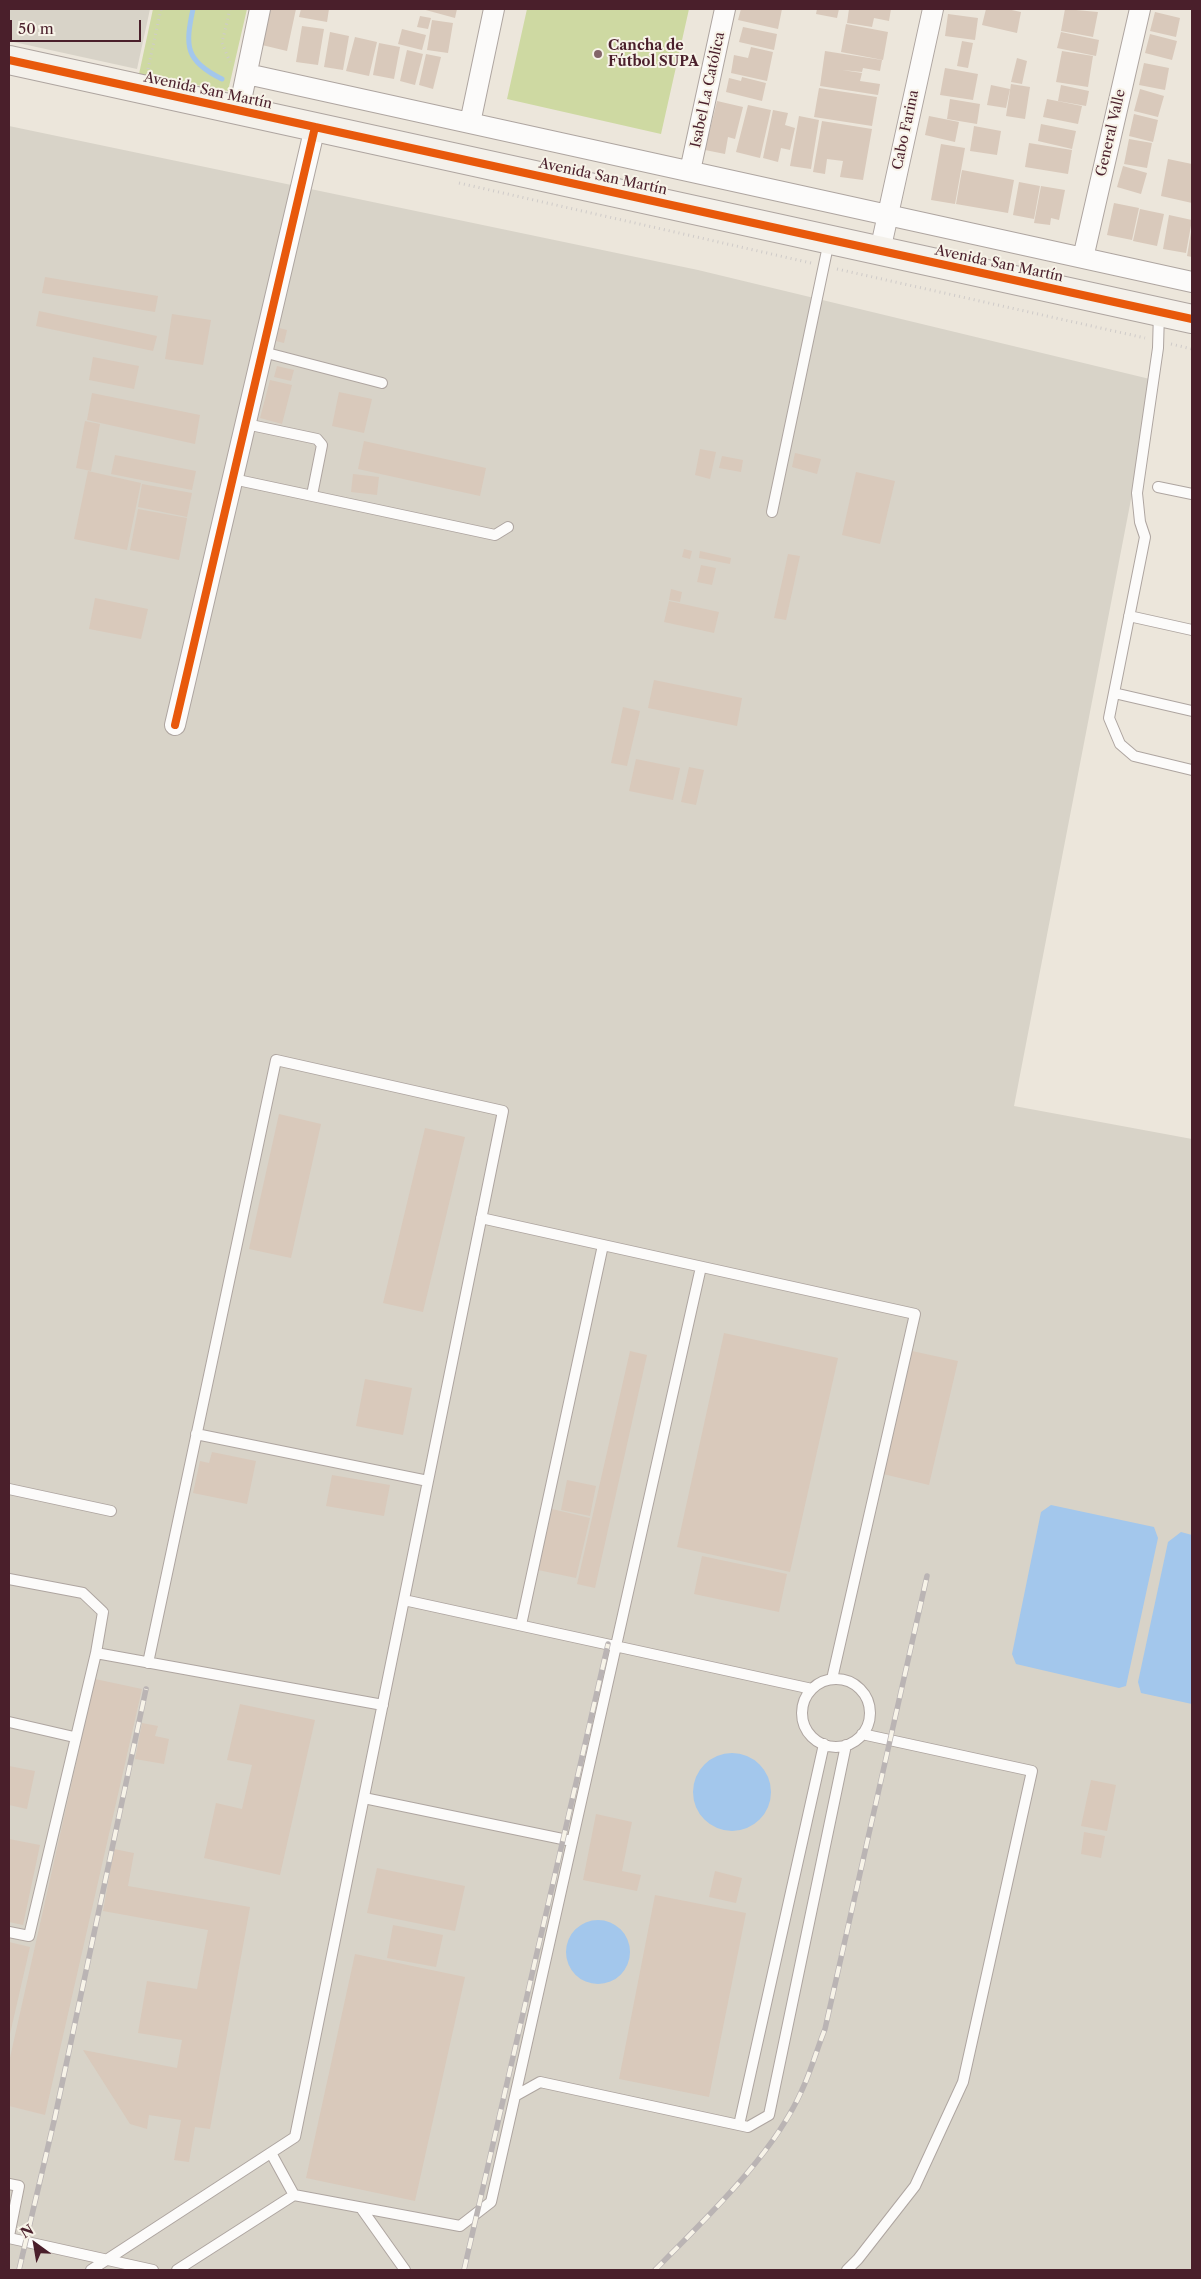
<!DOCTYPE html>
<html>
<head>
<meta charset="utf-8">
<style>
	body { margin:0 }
	#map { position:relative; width:1201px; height:2279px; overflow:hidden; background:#ece6db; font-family:"Libre Caslon Text",serif }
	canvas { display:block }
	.frame { position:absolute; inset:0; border:10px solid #4a1f2b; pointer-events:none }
	.north { position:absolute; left:10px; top:2219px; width:50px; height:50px; -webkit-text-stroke:4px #f7f3e8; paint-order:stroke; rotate:328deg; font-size:14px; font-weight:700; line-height:20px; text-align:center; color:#4a1f2b }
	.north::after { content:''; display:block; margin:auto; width:18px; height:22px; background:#4a1f2b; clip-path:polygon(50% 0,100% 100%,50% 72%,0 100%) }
	.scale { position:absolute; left:10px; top:20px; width:131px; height:22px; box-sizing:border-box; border:2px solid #4a1f2b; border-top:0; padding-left:6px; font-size:15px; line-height:18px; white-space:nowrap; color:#4a1f2b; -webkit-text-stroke:4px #f7f3e8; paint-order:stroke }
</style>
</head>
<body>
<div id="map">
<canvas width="1201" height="2279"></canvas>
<div class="frame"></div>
<div class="north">N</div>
<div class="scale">50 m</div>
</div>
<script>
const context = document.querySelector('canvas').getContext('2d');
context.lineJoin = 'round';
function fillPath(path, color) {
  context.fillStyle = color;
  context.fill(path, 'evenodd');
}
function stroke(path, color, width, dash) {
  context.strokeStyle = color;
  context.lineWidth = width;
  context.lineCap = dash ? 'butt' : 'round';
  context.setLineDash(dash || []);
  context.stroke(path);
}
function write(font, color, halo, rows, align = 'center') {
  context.font = font + ' "Libre Caslon Text",serif';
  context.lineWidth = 4;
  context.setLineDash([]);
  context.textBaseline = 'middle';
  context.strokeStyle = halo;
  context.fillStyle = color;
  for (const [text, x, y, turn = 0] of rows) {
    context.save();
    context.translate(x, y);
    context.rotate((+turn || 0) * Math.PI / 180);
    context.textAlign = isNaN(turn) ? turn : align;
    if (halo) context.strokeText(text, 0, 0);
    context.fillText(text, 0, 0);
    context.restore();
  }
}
fillPath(new Path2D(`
	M9,9H150L137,69L9,41Z
	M9,126L698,270L1154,380L1014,1106L1192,1139V2270H9Z`), '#d8d3c8');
fillPath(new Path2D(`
	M153,9H247L228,91L139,74Z
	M527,9H689L661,134L507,99Z`), '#ced9a2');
fillPath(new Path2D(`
	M1051,1505L1154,1527L1158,1538L1126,1686L1119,1688L1016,1664L1012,1654L1041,1512Z
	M1181,1532L1192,1535V1704L1141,1693L1138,1682L1168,1542Z
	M693 1792a39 39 0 1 1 78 0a39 39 0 1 1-78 0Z
	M566 1952a32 32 0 1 1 64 0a32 32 0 1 1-64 0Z`), '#a3c7ec');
stroke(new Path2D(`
	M193,9C185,46 185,61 222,79`), '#a3c7ec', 5);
fillPath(new Path2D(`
	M270,9H296L287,51L262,45Z
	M301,9H329L327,22L299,17Z
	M422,9H457L455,18Z
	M741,9H782L778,29L738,20Z
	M817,9H839L837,18L816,14Z
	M849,9H891L889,21L874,18L872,27L847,23Z
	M986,9H1007L1021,12L1017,33L982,25Z
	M1065,9L1098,12L1093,37L1061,31Z
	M1155,12L1180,18L1176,37L1150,31Z
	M948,14L978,18L975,40L945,36Z
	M420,16L431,18L428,29L417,27Z
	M432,20L453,23L448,53L427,50Z
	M846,24L888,32L883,60L841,52Z
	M302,26L324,29L318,65L296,62Z
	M743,27L777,34L774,50L739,42Z
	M402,29L426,35L422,50L398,44Z
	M330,32L349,36L343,70L324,67Z
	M1061,32L1099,40L1096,56L1057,48Z
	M1150,34L1177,41L1172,60L1145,53Z
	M355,37L377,42L369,76L346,71Z
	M962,41L973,43L968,68L957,66Z
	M379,43L400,47L394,79L373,75Z
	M751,47L773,52L767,81L731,73L734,55L748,58Z
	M407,50L423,54L415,85L400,81Z
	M825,51L882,60L880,71L863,68L862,72L842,70L862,73L860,81L880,84L878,95L820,86Z
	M1062,51L1093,56L1088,87L1056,82Z
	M426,54L441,57L433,89L419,85Z
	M1017,58L1027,61L1022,84L1011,82Z
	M1144,63L1169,68L1165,90L1139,85Z
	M945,68L978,74L973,100L940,95Z
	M742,77L766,83L762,101L726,92L729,78L741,81Z
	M1011,84L1030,87L1025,119L1006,116Z
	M991,85L1010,89L1006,108L987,105Z
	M1061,85L1089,91L1086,106L1058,101Z
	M819,88L877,97L872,126L814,117Z
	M1140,89L1164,96L1158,117L1134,111Z
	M950,99L980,104L977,124L947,119Z
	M1047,99L1082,106L1078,124L1043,117Z
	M717,101L743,107L735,139L728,137L725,154L705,150Z
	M748,105L771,110L760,158L736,152Z
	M773,110L788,113L785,125L795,128L790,150L781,148L778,162L763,158Z
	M1134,114L1158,120L1153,142L1129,136Z
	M799,116L819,120L811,169L790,166Z
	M929,116L959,122L955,142L925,135Z
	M822,121L872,129L863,180L840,177L843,161L827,159L825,174L813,172Z
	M1041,124L1076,131L1072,149L1038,141Z
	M974,126L1001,131L997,155L970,151Z
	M1129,139L1152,143L1147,168L1124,164Z
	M1029,143L1072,150L1068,174L1025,167Z
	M941,144L965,148L955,204L931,200Z
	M1168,159L1192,164V203L1161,196Z
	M1123,166L1147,173L1141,194L1117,187Z
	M962,170L1014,180L1008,213L956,204Z
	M1019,182L1040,186L1034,219L1013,215Z
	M1041,186L1065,190L1059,220L1051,218L1050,225L1034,223Z
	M1114,203L1139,208L1132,240L1107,235Z
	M1140,209L1164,214L1157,246L1133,241Z
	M1169,215L1192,220L1186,253L1163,249Z
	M1191,232H1192V257L1187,256Z
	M45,277L158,296L155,312L42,293Z
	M39,311L157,336L153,351L36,326Z
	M172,314L211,320L203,365L165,359Z
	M271,326L287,330L284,343L268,339Z
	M93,357L139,366L134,389L89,380Z
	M277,366L294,370L291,381L274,377Z
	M270,380L292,385L282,424L260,418Z
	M339,392L372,399L364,433L332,426Z
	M92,393L200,415L195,444L87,420Z
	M85,421L100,424L91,471L76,468Z
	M364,441L486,468L480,496L358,469Z
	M700,449L716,452L710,479L695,475Z
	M795,453L821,459L817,474L792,467Z
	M115,455L196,471L192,490L111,474Z
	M722,456L743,460L741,472L719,468Z
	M88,471L141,483L127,550L74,539Z
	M856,472L895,481L880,544L842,535Z
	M353,474L379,477L377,495L351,492Z
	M142,484L192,493L187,517L138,507Z
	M138,509L187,518L179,560L130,550Z
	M684,549L692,551L690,559L682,557Z
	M700,551L731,558L730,564L699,558Z
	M788,554L800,556L786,620L774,618Z
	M701,565L716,568L712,585L697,582Z
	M671,589L682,592L680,602L669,600Z
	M95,598L148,609L141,639L89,629Z
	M669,601L719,612L714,633L664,622Z
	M654,680L742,698L737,726L648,708Z
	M623,707L640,711L627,766L611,763Z
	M636,759L680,768L673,800L629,791Z
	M689,767L704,770L696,805L681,802Z
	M279,1114L321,1124L291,1258L249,1249Z
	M425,1128L465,1137L423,1312L383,1303Z
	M724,1333L838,1358L790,1572L677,1547Z
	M630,1351L647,1355L595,1588L577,1584Z
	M912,1351L958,1361L929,1485L883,1474Z
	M365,1379L412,1388L403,1435L356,1426Z
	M212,1452L256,1461L247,1504L193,1493L200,1461L209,1463Z
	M332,1475L390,1485L384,1516L326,1506Z
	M567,1480L596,1486L590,1516L561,1510Z
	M552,1509L590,1518L576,1578L538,1570Z
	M702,1556L787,1574L779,1612L694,1594Z
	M95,1679L142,1689L45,2115L9,2106V2062Z
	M240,1704L315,1720L280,1875L204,1858L216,1803L242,1809L252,1765L227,1760Z
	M142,1723L158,1726L155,1736L169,1739L164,1764L135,1759Z
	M9,1766L35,1771L27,1809L9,1805Z
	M1091,1780L1116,1785L1107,1831L1081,1826Z
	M596,1814L632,1822L622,1871L641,1875L637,1891L583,1880Z
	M1084,1832L1105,1836L1101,1858L1081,1854Z
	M9,1839L40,1845L23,1925L9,1922Z
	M114,1849L134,1853L128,1886L250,1907L210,2129L195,2127L189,2162L174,2160L181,2120L149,2115L147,2129L130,2124L83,2050L177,2068L182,2040L138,2033L147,1981L197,1989L208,1930L103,1911Z
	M377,1868L465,1886L455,1931L367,1913Z
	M715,1871L742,1878L736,1903L709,1897Z
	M655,1895L746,1913L709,2097L619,2079Z
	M393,1925L443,1935L436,1967L387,1958Z
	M9,1942L30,1947L10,2034H9Z
	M355,1954L465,1977L415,2201L306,2178Z`), '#d9c9bb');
const lane = new Path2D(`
	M1159,312L1158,348L1137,493L1140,522L1145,537L1109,718L1120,744L1134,756L1192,770
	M263,352L382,383
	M246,424L317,439L322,445L312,495
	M233,479L495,535L508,527
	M1158,487L1192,494
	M772,512L829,241
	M1129,616L1192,630
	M1114,693L1192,711
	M481,1218L915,1314L832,1679
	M196,1434L428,1481
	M9,1489L111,1511
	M9,1579L83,1593L103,1612L96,1653L383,1705
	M404,1600L812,1689
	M521,1625L603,1245
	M802 1713a34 34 0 1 1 68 0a34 34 0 1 1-68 0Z
	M9,1722L74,1737
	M364,1798L572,1841
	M9,1932L29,1936L96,1653
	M515,2096L701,1267
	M739,2125L824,1744
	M271,2153L294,2195L460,2226L491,2202L515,2096L540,2082L748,2127L769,2115L846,1745
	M9,2184L19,2186L9,2236
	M361,2208L405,2270
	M9,2238L153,2270
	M91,2270L295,2137L503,1111L276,1060L148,1663
	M177,2270L294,2195
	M847,2270L858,2259L915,2186L963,2082L1032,1771L862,1734`);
const street = new Path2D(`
	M247,74L1192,282
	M239,110L260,9
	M470,123L494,9
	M690,171L725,9
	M880,251L933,9
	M1083,258L1140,9
	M175,725L315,127`);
const secondary = new Path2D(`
	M9,60L1192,319`);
stroke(lane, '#aea5a0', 12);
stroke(street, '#aea5a0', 22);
stroke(secondary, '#aea5a0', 30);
stroke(new Path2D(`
	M230,9L222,43L230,62
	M148,69L161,9
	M459,183L811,263
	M837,269L1145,338
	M1171,344L1192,349`), '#cfcbc9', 3, [1, 4]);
stroke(lane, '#fcfbfa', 10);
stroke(street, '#fcfbfa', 20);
stroke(secondary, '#f4f1eb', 28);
const rail = new Path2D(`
	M19,2270L55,2117L146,1689
	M464,2270L608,1644
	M655,2270C705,2219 773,2156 802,2090C811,2071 817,2049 825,2029L927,1576`);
stroke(rail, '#bab4b4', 5.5);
stroke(rail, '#f7f3e8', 4, [11]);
stroke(new Path2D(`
	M9,60L1192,319
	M175,725L315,127`), '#e8590c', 8);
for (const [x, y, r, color] of [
	[598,54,5,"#836569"]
]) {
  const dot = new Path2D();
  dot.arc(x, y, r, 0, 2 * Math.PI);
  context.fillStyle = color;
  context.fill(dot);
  stroke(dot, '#f7f3e8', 2);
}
write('bold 14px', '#4a1f2b', '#f7f3e8', [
	["Cancha de",608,46],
	["Fútbol SUPA",608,62]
], 'left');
write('14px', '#4a1f2b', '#f7f3e8', [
	["Isabel La Católica",708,90,-78],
	["Avenida San Martín",208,91,12],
	["Cabo Farina",906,130,-78],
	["General Valle",1111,133,-77],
	["Avenida San Martín",603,177,12],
	["Avenida San Martín",999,264,12]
]);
</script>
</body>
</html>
